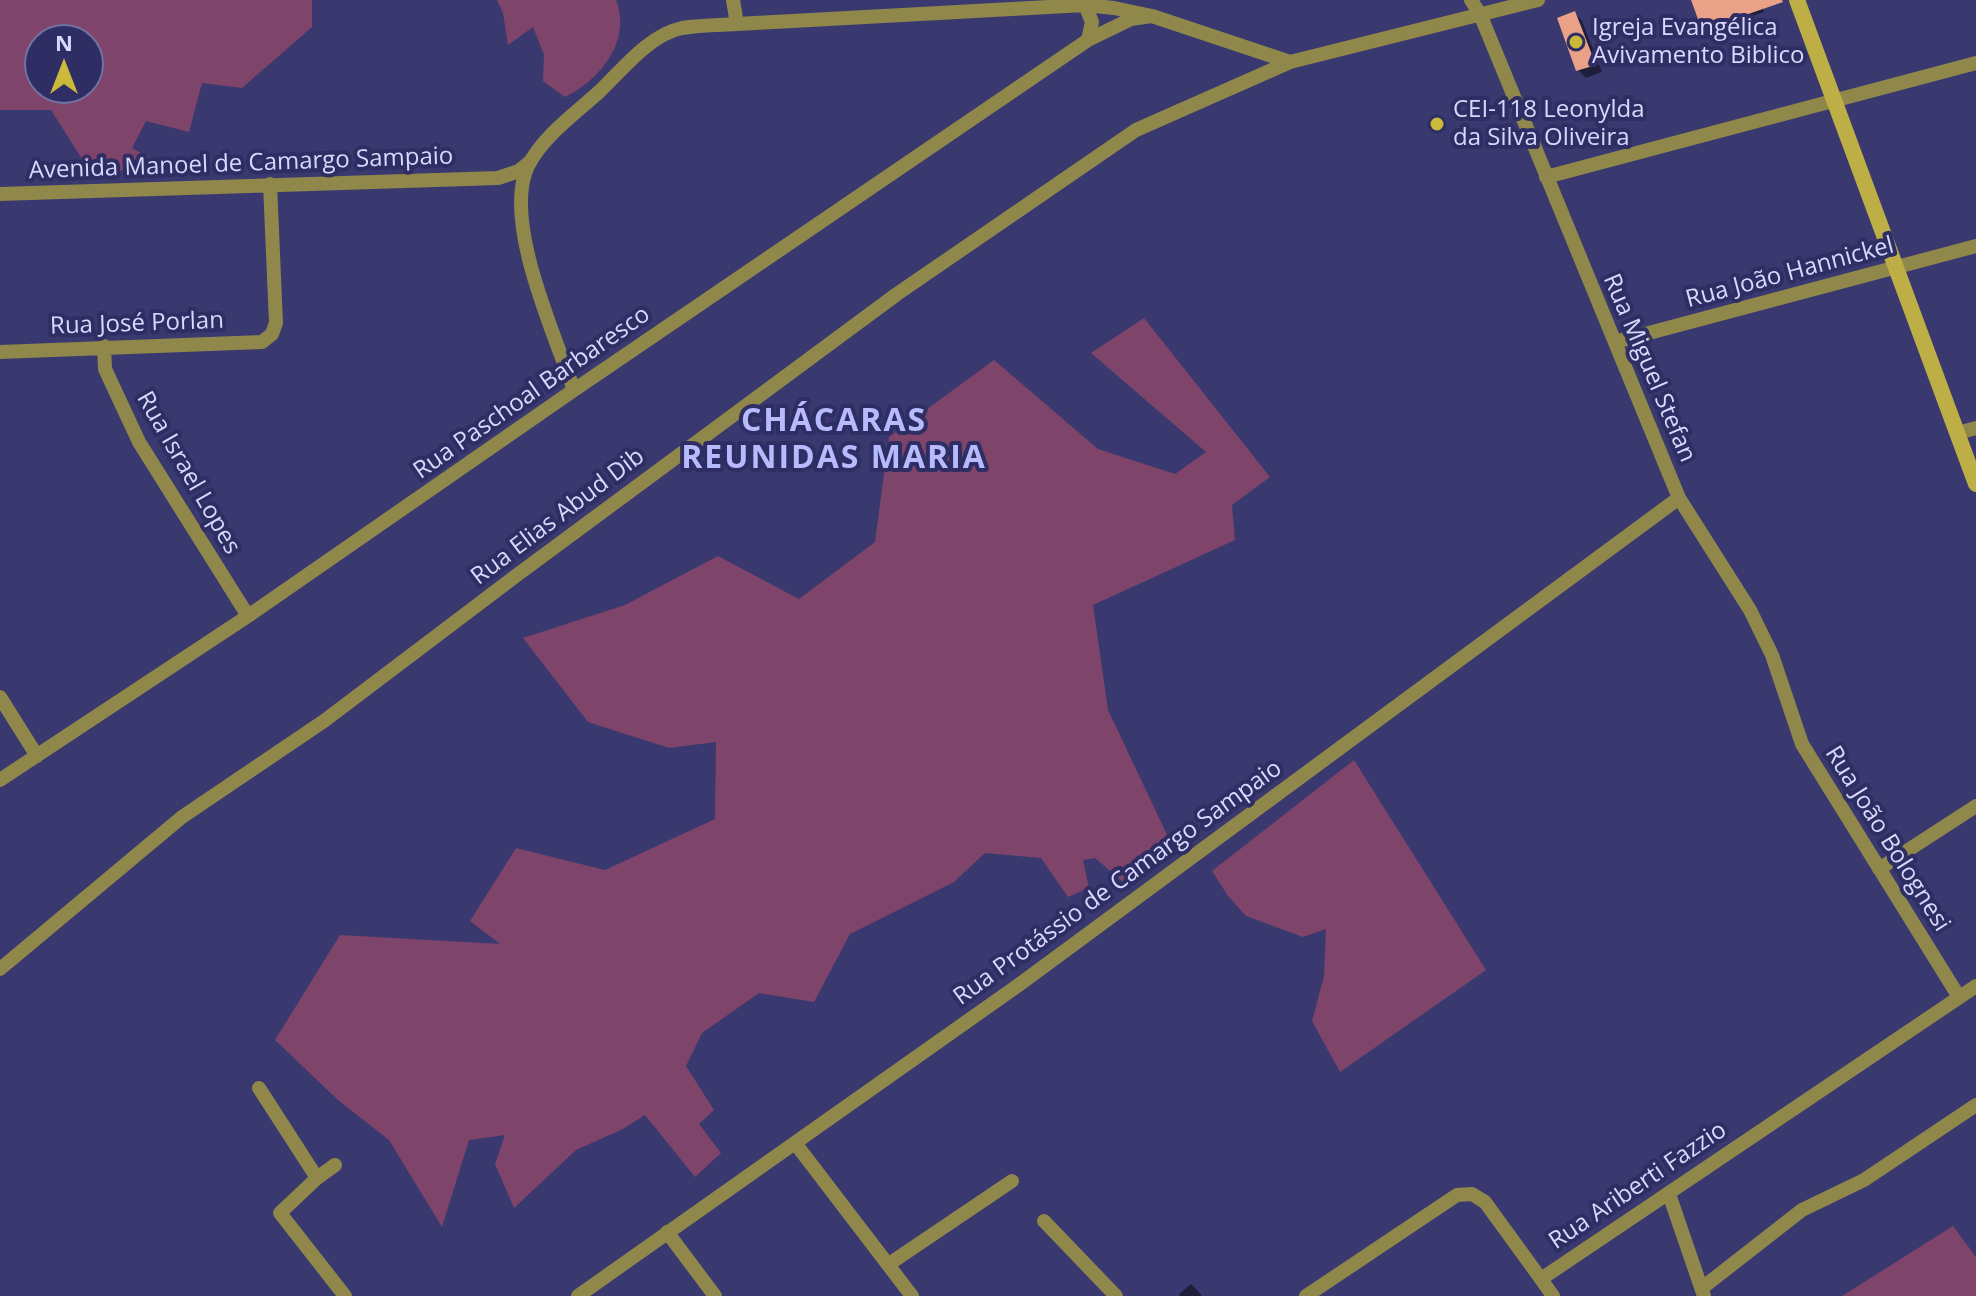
<!DOCTYPE html>
<html>
<head>
<meta charset="utf-8">
<style>
	body { margin:0 }
	#map { position:relative; width:1976px; height:1296px; overflow:hidden; background:#393970; font-family:"Open Sans",sans-serif }
	canvas { display:block }
	.north { position:absolute; left:24px; top:24px; width:80px; height:80px; box-sizing:border-box; background:#2f2e64; border:2px solid #7272a0; border-radius:50%; rotate:0deg; font-size:22px; font-weight:700; line-height:32px; text-align:center; color:#d6d9fb }
	.north::after { content:''; display:block; margin:auto; width:28px; height:36px; background:#cbba39; clip-path:polygon(50% 0,100% 100%,50% 72%,0 100%) }
</style>
</head>
<body>
<div id="map">
<canvas width="1976" height="1296"></canvas>
<div class="north">N</div>
</div>
<script>
const context = document.querySelector('canvas').getContext('2d');
context.lineJoin = 'round';
function fillPath(path, color) {
  context.fillStyle = color;
  context.fill(path, 'evenodd');
}
function stroke(path, color, width, dash) {
  context.strokeStyle = color;
  context.lineWidth = width;
  context.lineCap = dash ? 'butt' : 'round';
  context.setLineDash(dash || []);
  context.stroke(path);
}
function write(font, color, halo, rows, align = 'center') {
  context.font = font + ' "Open Sans",sans-serif';
  context.lineWidth = 8;
  context.setLineDash([]);
  context.textBaseline = 'middle';
  context.strokeStyle = halo;
  context.fillStyle = color;
  for (const [text, x, y, turn = 0] of rows) {
    context.save();
    context.translate(x, y);
    context.rotate((+turn || 0) * Math.PI / 180);
    context.textAlign = isNaN(turn) ? turn : align;
    if (halo) context.strokeText(text, 0, 0);
    context.fillText(text, 0, 0);
    context.restore();
  }
}
fillPath(new Path2D(`
	M0,0H312V27L242,88L202,83L189,132L146,121L132,148L174,171L89,170L51,110H0ZM40,40H88V88H40Z
	M497,0H616C632,41 600,80 565,97L543,81L544,55L533,27L508,45L503,13Z
	M1144,318L1270,477L1232,505L1235,540L1093,605L1108,710L1170,841L1156,867L1123,882L1095,858L1083,860L1089,888L1068,897L1041,858L985,853L954,882L850,934L814,1002L759,993L702,1033L686,1066L714,1110L699,1124L721,1153L695,1177L645,1115L623,1129L576,1150L514,1208L495,1164L505,1135L469,1140L442,1227L389,1140L338,1100L275,1040L340,935L500,944L470,921L516,848L605,870L715,819L716,742L669,748L588,722L523,638L625,605L718,556L799,599L875,542L889,437L994,360L1098,449L1175,474L1206,452L1091,353Z
	M1354,760L1486,970L1340,1072L1312,1021L1324,976L1326,929L1303,937L1246,916L1228,896L1212,871Z
	M1953,1226L1976,1257V1296H1842Z`), '#7e446a');
fillPath(new Path2D(`
	M1694,0H1760L1764,12L1707,32Z
	M1575,13L1582,21L1602,72L1586,78L1578,70Z
	M1191,1284L1198,1291L1202,1296H1180L1179,1294Z`), '#0007');
fillPath(new Path2D(`
	M1691,0H1782L1783,2L1702,30Z
	M1575,11L1596,65L1576,71L1557,18Z`), '#e9a288');
stroke(new Path2D(`
	M733,0L737,24
	M1471,0L1480,14L1679,498L1750,610L1772,655L1802,744L1959,997
	M1085,5L1092,22L1088,40
	M1546,177L1976,63
	M0,194L498,178L519,171L531,161
	M1615,342L1976,246
	M104,346L105,369L139,442L248,616
	M0,352L262,342L272,334L276,323L270,184
	M574,390C555,336 502,220 528,166C543,136 576,113 600,91C623,69 649,35 682,28C700,25 719,25 737,24L1085,5L1114,8L1152,16L1290,62L1538,0
	M1958,433L1976,428
	M0,697L37,756
	M0,780L248,616L574,390L1088,40L1131,19L1152,16
	M1879,869L1976,806
	M0,969L182,817L324,721L517,575L897,294L1136,130L1290,62
	M259,1088L317,1178
	M795,1143L912,1296
	M335,1165L317,1178L280,1213L345,1296
	M1669,1194L1704,1296
	M1044,1221L1116,1296
	M667,1232L715,1296
	M889,1264L1012,1181
	M1541,1279L1553,1296
	M1702,1288L1802,1210L1864,1180L1976,1105
	M578,1296L1020,984L1679,498
	M1306,1296L1457,1195L1472,1194L1485,1202L1541,1279L1976,986`), '#90874a', 14);
stroke(new Path2D(`
	M1797,0L1976,484`), '#bdae45', 16);
for (const [x, y, r, color] of [
	[1576,42,8,"#cbba39"],
	[1437,124,8,"#cbba39"]
]) {
  const dot = new Path2D();
  dot.arc(x, y, r, 0, 2 * Math.PI);
  context.fillStyle = color;
  context.fill(dot);
  stroke(dot, '#2f2e64', 3);
}
write('24px', '#d6d9fb', '#2f2e64', [
	["Igreja Evangélica",1592,28],
	["Avivamento Biblico",1592,56],
	["CEI-118 Leonylda",1453,110],
	["da Silva Oliveira",1453,138]
], 'left');
write('24px', '#d6d9fb', '#2f2e64', [
	["Avenida Manoel de Camargo Sampaio",241,164,-2],
	["Rua João Hannickel",1790,273,-15],
	["Rua José Porlan",137,324,-2],
	["Rua Miguel Stefan",1649,368,67],
	["Rua Paschoal Barbaresco",532,393,-35],
	["Rua Israel Lopes",188,473,60],
	["Rua Elias Abud Dib",558,517,-37],
	["Rua João Bolognesi",1887,839,58],
	["Rua Protássio de Camargo Sampaio",1118,883,-36],
	["Rua Ariberti Fazzio",1638,1186,-34]
]);
context.letterSpacing = '2px';
write('bold 32px', '#b7bbfd', '#2f2e64', [
	["CHÁCARAS",834,422],
	["REUNIDAS MARIA",834,459]
]);
context.letterSpacing = '0px';
</script>
</body>
</html>
